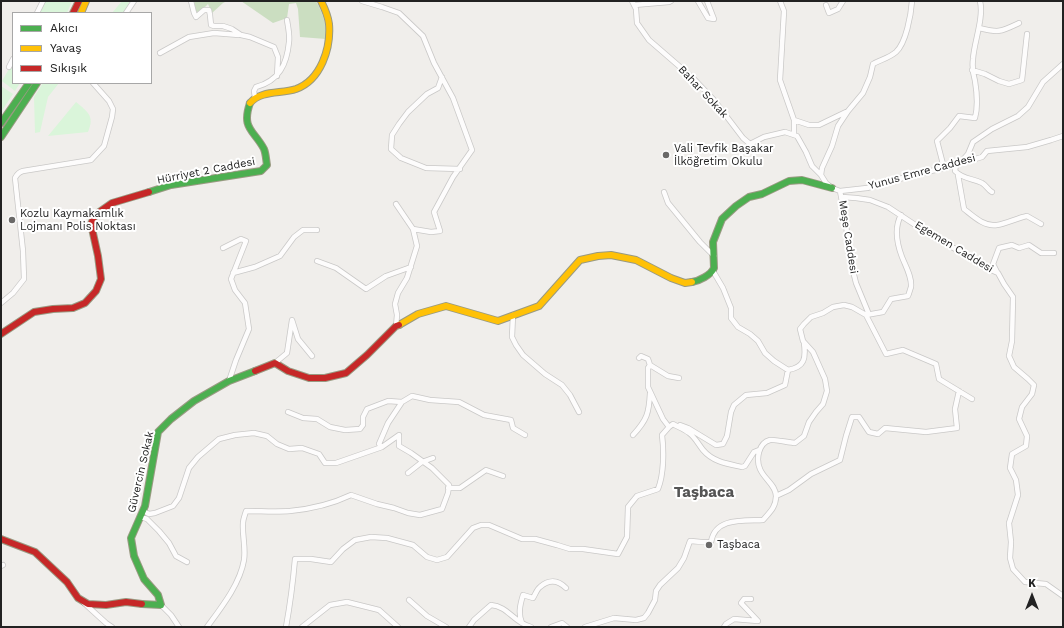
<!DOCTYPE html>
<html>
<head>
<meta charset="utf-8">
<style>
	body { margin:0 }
	#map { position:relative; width:1064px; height:628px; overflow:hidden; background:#f0eeeb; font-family:"Work Sans",sans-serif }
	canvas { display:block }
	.frame { position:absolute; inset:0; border:2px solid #222; pointer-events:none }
	.legend { position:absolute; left:12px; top:12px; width:140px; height:72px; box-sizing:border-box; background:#fff; border:1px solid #a7a7a7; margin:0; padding:5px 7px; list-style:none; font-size:12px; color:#222 }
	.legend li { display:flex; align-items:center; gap:8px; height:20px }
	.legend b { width:20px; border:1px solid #a7a7a7 }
	.north { position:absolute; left:1012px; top:576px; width:40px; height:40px; -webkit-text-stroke:3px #fff; paint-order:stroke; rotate:0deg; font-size:11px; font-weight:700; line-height:16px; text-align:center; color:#222 }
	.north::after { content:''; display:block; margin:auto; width:14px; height:18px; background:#222; clip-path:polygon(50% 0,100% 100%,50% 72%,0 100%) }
</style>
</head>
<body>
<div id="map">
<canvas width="1064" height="628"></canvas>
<div class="frame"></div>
<ul class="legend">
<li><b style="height:5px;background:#4caf50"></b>Akıcı</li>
<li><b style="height:5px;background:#ffc107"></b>Yavaş</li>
<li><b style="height:5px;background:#c62828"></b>Sıkışık</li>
</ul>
<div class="north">K</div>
</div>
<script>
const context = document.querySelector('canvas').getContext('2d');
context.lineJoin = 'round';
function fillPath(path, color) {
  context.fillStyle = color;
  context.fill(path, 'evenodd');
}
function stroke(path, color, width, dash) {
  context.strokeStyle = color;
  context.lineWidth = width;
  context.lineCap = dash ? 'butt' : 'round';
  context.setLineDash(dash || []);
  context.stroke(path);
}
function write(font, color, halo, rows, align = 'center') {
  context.font = font + ' "Work Sans",sans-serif';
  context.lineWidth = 4;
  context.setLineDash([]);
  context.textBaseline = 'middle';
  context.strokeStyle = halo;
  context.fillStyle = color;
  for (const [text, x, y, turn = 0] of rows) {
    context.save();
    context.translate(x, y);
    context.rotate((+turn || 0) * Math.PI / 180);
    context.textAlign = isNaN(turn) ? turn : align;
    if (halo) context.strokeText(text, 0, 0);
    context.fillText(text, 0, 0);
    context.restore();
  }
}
fillPath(new Path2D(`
	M194,1H227L223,3L212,13L208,4L199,13L196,11Z
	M241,1H316C324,16 326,23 326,39L300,37L298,9L296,3L289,4L287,18L273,23Z`), '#cbdec1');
fillPath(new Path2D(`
	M45,1H72L67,13H39Z
	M122,1H130L124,13H112Z
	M13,62V83H20L15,91L2,81Z
	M43,83H59L48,97L40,132L35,133L34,97Z
	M1,86L13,94L1,112Z
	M76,102C88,112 95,116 88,132L48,136Z`), '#daf5da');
const street = new Path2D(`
	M191,1L194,13L196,17L204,10H209L210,15L211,25L214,26H223L232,29L241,35L250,37L274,47L278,57L277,76
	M362,1L382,7L399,13L423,36L434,63L453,98L472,150L453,177L434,212L440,231L431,232L413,229L417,246L407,278L398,293L395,304L397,315L396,326
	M632,1L636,9L637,23L649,40L694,79L714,100L743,138L750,144L764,137L785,132L797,136L806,152L812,166L821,175
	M698,1L708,18L714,19L707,1
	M780,1L784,11L780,80L794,120L809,125H819L846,112
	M912,1C911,15 906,43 896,52C889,58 880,60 873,64L870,77L863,93L848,111L838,126L832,146L822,168L821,175L826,183L832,188L840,191L867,188L910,176L952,166L982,157L987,151L1027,147L1051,140L1063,136
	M634,5L669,2L671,1
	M826,5L829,13L838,9L843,1
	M37,13L43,1
	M126,13L134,1
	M979,28C999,33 1000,32 1019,23
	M160,53L189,37L214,33L239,35
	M9,67L13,59
	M972,70L985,74L999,81L1009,84L1022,80L1027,34
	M442,77L438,88L427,94L408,112L399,124L392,135L391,149L401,158L426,168L460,169
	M255,98L254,91L256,87C279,81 287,64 289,42C290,35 288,27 287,20
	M794,120V135
	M959,164L968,154L973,142L992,129L1018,116L1028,107L1043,82L1063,64
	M956,165L955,171C964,180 973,178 982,183C986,185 988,190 992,192
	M944,168L937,141L950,128L959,116L975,118C978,107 977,93 975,81C973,74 972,67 973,59C974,42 984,18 980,1
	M958,175L964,209C973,216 984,227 997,225C1006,224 1017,218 1027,216L1041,224
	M664,192L668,203L700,242L714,256
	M842,197L856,198L870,200L888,207L935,238L961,252L982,266L998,273L1004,284L1013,297L1012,341L1009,356L1014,367L1028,379L1034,385L1032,394L1022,407L1019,419L1027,436L1026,446L1012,454L1010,468L1016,480L1018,495L1009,523L1011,542L1010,558L1013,569L1025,582L1046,584L1063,596
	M396,204L413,229
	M901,215C894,228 897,244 902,257C906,267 912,277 911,287C910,290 909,294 908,296L891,299L883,312L866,315L886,354L903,350L936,364L939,379L972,399
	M223,248L241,239L246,241L231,279L235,290L245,303L249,329L236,360L229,381
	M317,261L336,268L366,289L386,276L411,267
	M997,272L993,264L999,248L1012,245L1019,248L1029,245L1041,253H1054
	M233,273L255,267L280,256L294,237L303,230H317
	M1,303L13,293L24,279L23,251L15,178C17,174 19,172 23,171L91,160L104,146L112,117L113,109L109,101L93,83
	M513,315L512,337L516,345L523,355L545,374L562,385L570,395L579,412
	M639,358L641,356L648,359L650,365
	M275,363L287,353L292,320L298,339L312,356
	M788,370C805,367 806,358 804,343
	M288,412L303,418L317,419L330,427L345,430L360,429L363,425V417L367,409L388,401L402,402
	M680,425L688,428L716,445L723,444L727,436L731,412L734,405L746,395L767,393L785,385L788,370L774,361L765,353L758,341L750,334L738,327L731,318V308L723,288L713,271
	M669,427L663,419L648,387V368L650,365L668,376L679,378
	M633,435C647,420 649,413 650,393
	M408,473L422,462L433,458
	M448,488H460L486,470L503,476
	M776,496L789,490L811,474L840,460L846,436L852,417H859L869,432L878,434L885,428L926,432L957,428L955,409L959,391
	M143,511L149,514L155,513L173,506L179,498L189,468L198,457L219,439L235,435L254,433L267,436L277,444L289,449L302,448L319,454L325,463H336L382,447
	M141,517L147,519L159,531L169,543L176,556L187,562
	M1,566L3,565
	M409,600L427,616L446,627
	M84,603L106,623L112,627
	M161,605L171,615L179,627
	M522,623C518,614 520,605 523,595L533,598C535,595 537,589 540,587C549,579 558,580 566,588
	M207,627C221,608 240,584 244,560C246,548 242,535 243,523C243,519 245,515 246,511C261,511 276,512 290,511C311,509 332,504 351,495L377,504L394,508L408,513L420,515L442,509L448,493L449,485L432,468L411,453L399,446V435L382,447L379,444L388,423L402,402L412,396L430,400L459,402L484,415L511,420L513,428L525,435
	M286,627C290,605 293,582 295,559H311L331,562L343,549L355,540L371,537L387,538L413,545L427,557L437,560L447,557L473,528L481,525H489L522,539H535L557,545L570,549H583L618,554L627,537L628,507L637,496L658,489C664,474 664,451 662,435L669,427L673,424C678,427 684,429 689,433C695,437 698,444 703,450C713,462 728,464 742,467L745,466L754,452L759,450
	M302,627L330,605L347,602L379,610L398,627
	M469,627L474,620L491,605C505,606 511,617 522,623C525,625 528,626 531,627
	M551,627L562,623L567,627
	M585,627L614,618L636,620L644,618L648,613L655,600L656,591L660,585L678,568L684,558L690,541C697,541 704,543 711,542C715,517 744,521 763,520C770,512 776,507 776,496C776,485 764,479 760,469C756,460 758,443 770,440C774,439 790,443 795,443L804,436L809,422L816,412L823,404L827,391L825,379L813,352L803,341L800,329L804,324L811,317L823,313L833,307L844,305L852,307L866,315L868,312L856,283L849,255L846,223L840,191
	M724,627L726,624L734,619L758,621L741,603L744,599H751`);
const fast = new Path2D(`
	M1,123L29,83
	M1,137L37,83
	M149,192L171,185L261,171L267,165C266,160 266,154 264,149C254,130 241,129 250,103
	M692,282C699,281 711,275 714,268L713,242L722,219L736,206L749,197L762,194L789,181L802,180L832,188
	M142,604L161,605L158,595L144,579L134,556L131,538L145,506L158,432L171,419L194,401L229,381L255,371`);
const slow = new Path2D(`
	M81,13L86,1
	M250,103C261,90 281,94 296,89C321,80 331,48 329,24C328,16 325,9 321,1
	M399,325L418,314L446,306L498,321L539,306L580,260L598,256L611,255L636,260L671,278L685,283L692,282`);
const jam = new Path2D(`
	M73,13L79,1
	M1,334L34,312L53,309L73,308L85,303L96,291L101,279L98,256L91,224L95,215L112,203L149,192
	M255,371L275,363L288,371L309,378H325L346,373L367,355L396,326L399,325
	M1,539L35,552L67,582L78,598L88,604L106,605L126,602L142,604`);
stroke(street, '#c9c8c7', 6);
stroke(fast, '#999a82', 8);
stroke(slow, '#999a82', 8);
stroke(jam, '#999a82', 8);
stroke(street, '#fdfcfc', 4.5);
stroke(fast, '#4caf50', 6);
stroke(slow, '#ffc107', 6);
stroke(jam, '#c62828', 6);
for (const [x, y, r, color] of [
	[666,155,4,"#6a6968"],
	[12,220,4,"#6a6968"],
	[709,545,4,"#6a6968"]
]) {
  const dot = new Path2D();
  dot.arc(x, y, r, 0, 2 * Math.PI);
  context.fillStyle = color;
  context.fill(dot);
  stroke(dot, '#fff', 1.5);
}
write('11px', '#222', '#fff', [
	["Bahar Sokak",703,92,47],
	["Hürriyet 2 Caddesi",206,171,-11],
	["Yunus Emre Caddesi",922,172,-15],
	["Meşe Caddesi",848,237,81],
	["Egemen Caddesi",954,247,31],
	["Güvercin Sokak",141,472,-77]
]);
write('11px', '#222', '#fff', [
	["Vali Tevfik Başakar",674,149],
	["İlköğretim Okulu",674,162],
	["Kozlu Kaymakamlık",20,214],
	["Lojmanı Polis Noktası",20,227],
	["Taşbaca",717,545]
], 'left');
write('bold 15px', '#555', '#fff', [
	["Taşbaca",704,493]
]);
</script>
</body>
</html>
